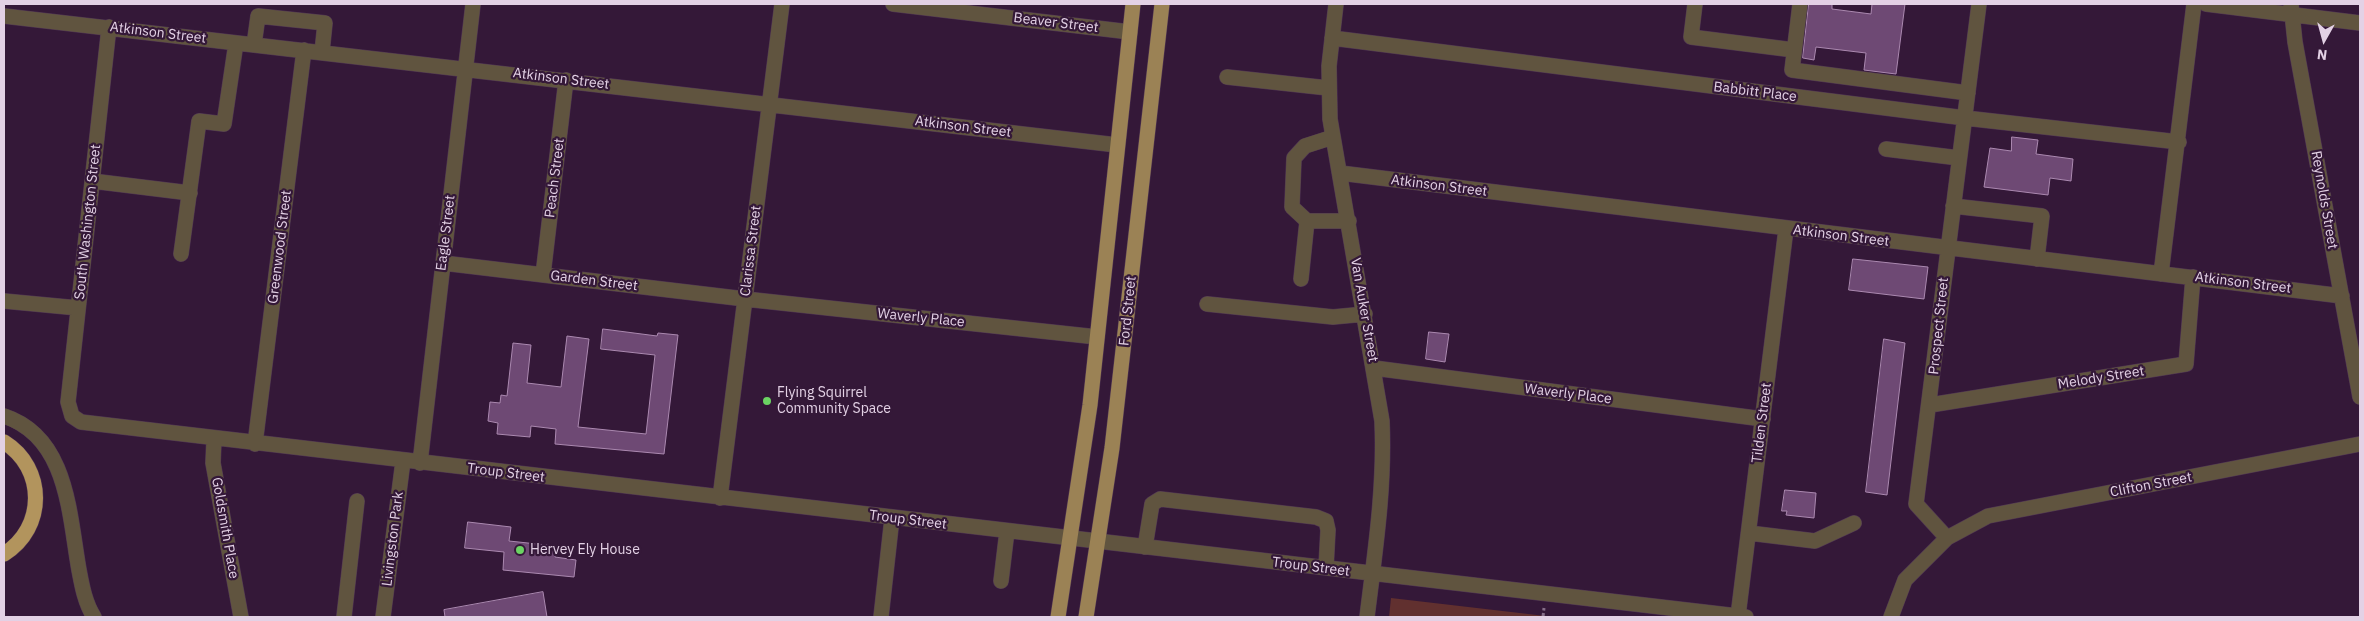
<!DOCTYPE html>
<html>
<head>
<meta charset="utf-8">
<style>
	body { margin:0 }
	#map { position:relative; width:2364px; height:621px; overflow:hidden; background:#341838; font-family:"IBM Plex Sans",sans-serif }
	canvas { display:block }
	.frame { position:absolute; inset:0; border:5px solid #e3d1e5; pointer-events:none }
	.north { position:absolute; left:2299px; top:15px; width:50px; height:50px; -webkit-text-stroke:4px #341838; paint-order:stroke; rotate:187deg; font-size:14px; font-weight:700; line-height:20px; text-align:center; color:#e3d1e5 }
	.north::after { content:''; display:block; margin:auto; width:18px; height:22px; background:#e3d1e5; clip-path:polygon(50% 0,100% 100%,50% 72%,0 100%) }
</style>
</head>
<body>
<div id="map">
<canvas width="2364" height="621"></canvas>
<div class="frame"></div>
<div class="north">N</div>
</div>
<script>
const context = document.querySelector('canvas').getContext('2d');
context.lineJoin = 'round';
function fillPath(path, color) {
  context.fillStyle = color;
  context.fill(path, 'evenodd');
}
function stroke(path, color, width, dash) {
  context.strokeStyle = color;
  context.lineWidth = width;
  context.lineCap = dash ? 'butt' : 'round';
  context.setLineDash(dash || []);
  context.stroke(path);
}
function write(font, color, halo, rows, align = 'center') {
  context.font = font + ' "IBM Plex Sans",sans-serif';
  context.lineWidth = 4.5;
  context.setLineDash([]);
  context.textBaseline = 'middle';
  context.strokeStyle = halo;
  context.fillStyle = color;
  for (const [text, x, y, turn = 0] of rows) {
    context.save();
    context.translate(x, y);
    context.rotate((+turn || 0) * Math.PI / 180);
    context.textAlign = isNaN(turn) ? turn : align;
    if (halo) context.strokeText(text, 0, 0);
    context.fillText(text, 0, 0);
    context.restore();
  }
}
fillPath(new Path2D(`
	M1391,598L1554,617H1389Z`), '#61302f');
const building = new Path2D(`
	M1809,4H1832V9L1871,14L1872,4H1905L1896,74L1864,70L1866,53L1816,47L1814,60L1803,58Z
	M2012,137L2038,140L2036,154L2073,159L2071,181L2050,178L2048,195L1984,187L1990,148L2011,151Z
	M1853,259L1928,267L1924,299L1849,290Z
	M603,329L657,336L658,333L678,335L664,454L555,444L556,429L531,426L530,437L497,434L498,423L488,421L490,402L500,403L501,395L507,396L513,343L531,345L527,383L561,387L567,336L589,339L578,427L646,434L655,355L601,349Z
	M1429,332L1449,334L1445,362L1426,359Z
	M1884,339L1905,343L1887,495L1866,492Z
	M1785,490L1816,493L1814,518L1786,515L1787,511H1782Z
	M468,522L511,527L509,541L556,546L555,557L576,560L574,577L503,570L504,552L465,548Z
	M543,592L547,617H445L444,610Z`);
fillPath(building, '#6e4974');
stroke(building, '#ab89b0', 1);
const minor = new Path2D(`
	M893,4L1130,32
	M1336,4L1329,66L1330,119L1382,421C1385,487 1375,552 1367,617
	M1695,4L1691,37L1794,50
	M1800,4L1792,70L1968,93
	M2206,4L2360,23
	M2291,4L2295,42L2360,397
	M4,16L1117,145
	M109,27L68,402L72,416L81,422L1746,617
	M1332,38L1965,118L2179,142
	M254,45L258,16L325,23L322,52
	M1227,77L1328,88
	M1333,137L1305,146L1294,158L1292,207L1307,221H1349
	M1886,149L1959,158
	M1340,173L2342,296
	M92,181L190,193
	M1953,206L2042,216L2037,259
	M181,254L199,121L224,124L236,43
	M443,263L745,299L1097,337
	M2161,274L2194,4
	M543,275L566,80
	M1301,279L1307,221
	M4,301L78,308
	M1207,304L1333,317L1365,314
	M1374,368L1763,419
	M1930,405L2186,364L2193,277
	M4,416C68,437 69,514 79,570C82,586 85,603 94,617
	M214,439L213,463L241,617
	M255,444L304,50
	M420,463L473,4
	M720,498L782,4
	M1749,533L1815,541L1854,523
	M1947,538L1916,504L1979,4
	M1145,547L1152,504L1160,499L1316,517L1326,521L1328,530L1326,568
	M1001,581L1007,531
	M1738,616L1786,229
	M344,617L357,501
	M383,617L403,461
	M881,617L892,518
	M1891,617L1905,580L1947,538L1988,516L2360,444`);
const major = new Path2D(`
	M1058,617L1090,405L1133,4
	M1086,617L1112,448L1162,4`);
const highway = new Path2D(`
	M4,442C46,468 46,528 4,554`);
stroke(minor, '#503654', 16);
stroke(major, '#503654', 16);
stroke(highway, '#503654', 16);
stroke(new Path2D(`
	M1543,617L1544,608`), '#866f89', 3, [4, 2.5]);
stroke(minor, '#60543f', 15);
stroke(major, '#9b8255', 15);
stroke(highway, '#b2945d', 15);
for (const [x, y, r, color] of [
	[767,401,5,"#6bd363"],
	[520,550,5,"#6bd363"]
]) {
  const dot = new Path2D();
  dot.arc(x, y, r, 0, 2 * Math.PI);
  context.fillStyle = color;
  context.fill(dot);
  stroke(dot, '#341838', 2);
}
write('14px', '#e3d1e5', '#341838', [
	["Beaver Street",1056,23,7],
	["Atkinson Street",158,33,7],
	["Atkinson Street",561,79,7],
	["Babbitt Place",1755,92,7],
	["Atkinson Street",963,127,7],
	["Peach Street",555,178,-83],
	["Atkinson Street",1439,186,7],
	["Reynolds Street",2324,200,80],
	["South Washington Street",88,222,-84],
	["Eagle Street",446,233,-83],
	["Atkinson Street",1841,236,7],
	["Greenwood Street",280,247,-83],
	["Clarissa Street",751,251,-83],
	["Garden Street",594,281,7],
	["Atkinson Street",2243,283,7],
	["Van Auker Street",1364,310,80],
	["Ford Street",1128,311,-84],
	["Waverly Place",921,318,6],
	["Prospect Street",1939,326,-84],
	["Melody Street",2101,378,-9],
	["Waverly Place",1568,394,7],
	["Tilden Street",1762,423,-83],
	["Troup Street",506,473,7],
	["Clifton Street",2151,485,-11],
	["Troup Street",908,520,7],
	["Goldsmith Place",225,528,80],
	["Livingston Park",393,539,-83],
	["Troup Street",1311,567,7]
]);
write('14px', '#e3d1e5', '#341838', [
	["Flying Squirrel",777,393],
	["Community Space",777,409],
	["Hervey Ely House",530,550]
], 'left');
</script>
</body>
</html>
